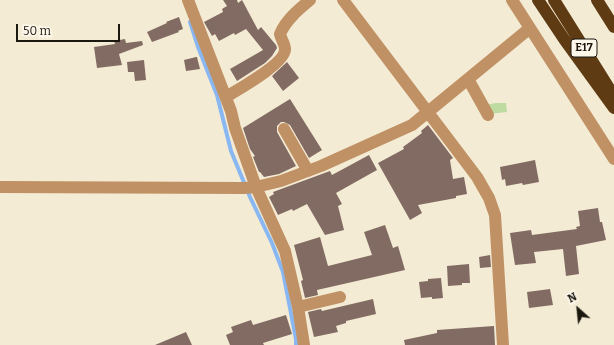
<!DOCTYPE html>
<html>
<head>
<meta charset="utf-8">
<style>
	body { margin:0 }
	#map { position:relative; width:614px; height:345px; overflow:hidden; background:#f4ebd4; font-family:Bitter,serif }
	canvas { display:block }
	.north { position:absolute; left:558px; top:289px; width:40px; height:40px; -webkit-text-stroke:3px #fef8eb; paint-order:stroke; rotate:333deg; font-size:11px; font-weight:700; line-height:16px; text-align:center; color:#1b1810 }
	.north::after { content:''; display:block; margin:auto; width:14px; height:18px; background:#1b1810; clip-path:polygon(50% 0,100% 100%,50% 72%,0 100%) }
	.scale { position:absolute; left:16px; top:24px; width:104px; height:18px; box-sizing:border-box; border:2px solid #1b1810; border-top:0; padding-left:5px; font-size:12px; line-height:14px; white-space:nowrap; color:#1b1810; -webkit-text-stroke:3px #fef8eb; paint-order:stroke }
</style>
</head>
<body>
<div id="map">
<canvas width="614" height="345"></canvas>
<div class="north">N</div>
<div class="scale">50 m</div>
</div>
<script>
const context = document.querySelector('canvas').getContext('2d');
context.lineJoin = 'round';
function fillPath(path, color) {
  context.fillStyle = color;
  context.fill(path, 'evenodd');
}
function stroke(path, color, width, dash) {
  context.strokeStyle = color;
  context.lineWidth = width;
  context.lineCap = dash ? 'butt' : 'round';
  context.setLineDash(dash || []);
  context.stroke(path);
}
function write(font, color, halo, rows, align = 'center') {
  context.font = font + ' Bitter,serif';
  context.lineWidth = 3;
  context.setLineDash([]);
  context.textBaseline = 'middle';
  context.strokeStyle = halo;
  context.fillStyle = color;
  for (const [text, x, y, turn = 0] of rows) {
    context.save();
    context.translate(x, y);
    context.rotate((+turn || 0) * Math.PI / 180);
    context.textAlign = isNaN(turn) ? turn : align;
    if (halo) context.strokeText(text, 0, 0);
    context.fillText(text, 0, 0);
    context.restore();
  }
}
fillPath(new Path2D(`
	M496,103H506L507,112L489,114L485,105Z`), '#bedba1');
stroke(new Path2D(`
	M190,22L198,47L217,95L231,151L250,197L272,243L283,272L296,339V345`), '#89b7f2', 4);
fillPath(new Path2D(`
	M223,0H237L238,3L242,0L258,30L261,27L276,45L277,48L272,56L265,63L237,81L230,69L263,50L246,29L235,35L234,33L219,41L215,34L212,36L204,22L223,12L222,9L227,6Z
	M179,17L183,29L178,31L179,32L152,42L147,32L167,23L166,22Z
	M125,39L126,43L142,41L143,45L119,54L122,65L97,68L94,47L115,44L114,41Z
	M196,57H197L200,69L186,71L184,60Z
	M144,60L146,80L135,81L134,72H128L127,62Z
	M287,62L299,78L283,91L272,76Z
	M290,99L322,150L309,158L290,125L284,122H281L277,126V132L296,166L279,174L264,177L260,172H259L253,157L255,156L250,149L243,128Z
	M428,125L453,158L450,160L453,179L464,177L467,194L456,196V198L418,205L422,213L410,220L378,163L404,149L403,147L422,133L421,131Z
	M369,155L377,170L336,193L342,204L338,206L344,230L325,235L307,204L293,211L292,209L278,215L269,197L274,194L273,192L330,171L332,175Z
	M535,160L539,182L523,185L522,183L506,186L505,179L502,180L500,167Z
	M598,208L600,222H602L606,240L576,246L579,274L566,276L563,249L534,252L536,263L515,265L510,233L531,230L532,235L577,229L576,227L580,226L578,211Z
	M385,225L393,248L398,246L405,270L317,290L318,295L305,298L301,281L303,280L294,245L320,237L328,266L372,255L364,232Z
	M490,255L491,267L480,268L479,257Z
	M469,264L470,283H462V285L448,286L447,266Z
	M441,278L443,298L432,299V297L421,298L419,282L428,281V279Z
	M550,289L553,305L529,308L527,292Z
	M373,299L376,314L346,321V323L336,326L338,332L314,337L308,312L321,309L322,311Z
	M286,315L292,334L263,343L264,345H230L226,335L233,332L231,327L251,320L253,325Z
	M494,326L495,345H405L404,340L437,333V330Z
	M186,332L192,345H155Z`), '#826b63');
stroke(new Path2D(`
	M188,0L231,111L235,128L256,187L285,251L298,307L304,345
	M343,0L477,177L489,198L495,215L503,345
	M512,0L614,159
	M468,79L488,115
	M226,97C237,90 286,63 285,49C285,44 281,39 280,34C286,20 298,10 310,0
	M284,129L308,171
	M0,187L244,188L256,187L281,181L321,166L412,125L530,28
	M298,307L340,297`), '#c09165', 12);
stroke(new Path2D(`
	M538,0L564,39L614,108
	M554,0L614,96
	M597,0L614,27`), '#5f3b14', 12);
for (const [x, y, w] of [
	[584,48,26]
]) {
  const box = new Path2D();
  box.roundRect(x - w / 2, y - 9, w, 18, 3);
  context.fillStyle = '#fef8eb';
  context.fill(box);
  stroke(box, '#1b1810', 1);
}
write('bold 11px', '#1b1810', null, [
	["E17",584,48]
]);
</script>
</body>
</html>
